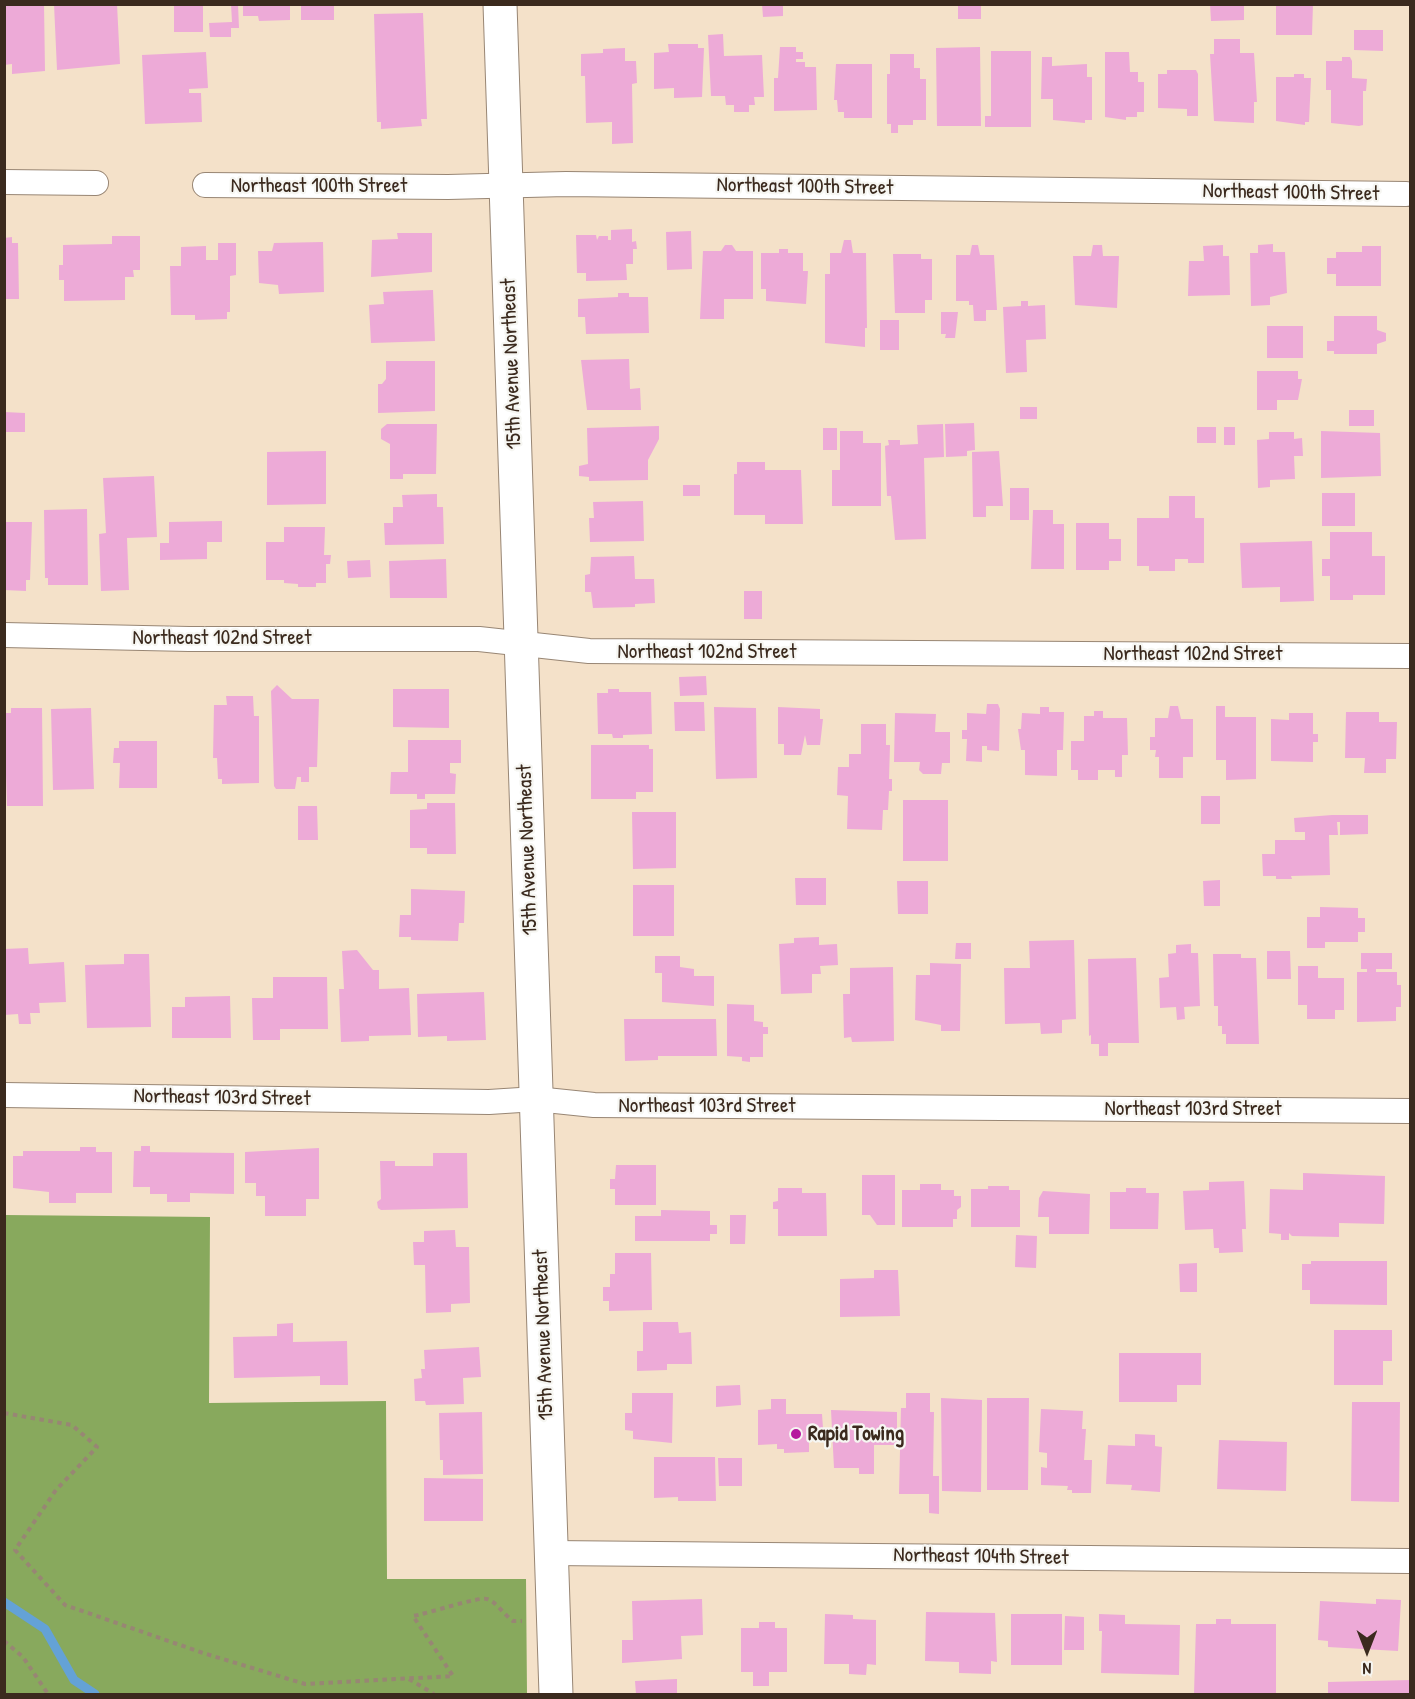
<!DOCTYPE html>
<html>
<head>
<meta charset="utf-8">
<style>
	body { margin:0 }
	#map { position:relative; width:1415px; height:1699px; overflow:hidden; background:#f4e1c9; font-family:"Patrick Hand",sans-serif }
	canvas { display:block }
	.frame { position:absolute; inset:0; border:6px solid #3b2a1e; pointer-events:none }
	.north { position:absolute; left:1337px; top:1621px; width:60px; height:60px; -webkit-text-stroke:4px #f6f6f2; paint-order:stroke; rotate:180deg; font-size:16px; font-weight:700; line-height:24px; text-align:center; color:#3b2a1e }
	.north::after { content:''; display:block; margin:auto; width:21px; height:27px; background:#3b2a1e; clip-path:polygon(50% 0,100% 100%,50% 72%,0 100%) }
</style>
</head>
<body>
<div id="map">
<canvas width="1415" height="1699"></canvas>
<div class="frame"></div>
<div class="north">N</div>
</div>
<script>
const context = document.querySelector('canvas').getContext('2d');
context.lineJoin = 'round';
function fillPath(path, color) {
  context.fillStyle = color;
  context.fill(path, 'evenodd');
}
function stroke(path, color, width, dash) {
  context.strokeStyle = color;
  context.lineWidth = width;
  context.lineCap = dash ? 'butt' : 'round';
  context.setLineDash(dash || []);
  context.stroke(path);
}
function write(font, color, halo, rows, align = 'center') {
  context.font = font + ' "Patrick Hand",sans-serif';
  context.lineWidth = 4.5;
  context.setLineDash([]);
  context.textBaseline = 'middle';
  context.strokeStyle = halo;
  context.fillStyle = color;
  for (const [text, x, y, turn = 0] of rows) {
    context.save();
    context.translate(x, y);
    context.rotate((+turn || 0) * Math.PI / 180);
    context.textAlign = isNaN(turn) ? turn : align;
    if (halo) context.strokeText(text, 0, 0);
    context.fillText(text, 0, 0);
    context.restore();
  }
}
fillPath(new Path2D(`
	M5,1215L210,1217L209,1403L386,1401L387,1579H526L527,1694H5Z`), '#88a95d');
stroke(new Path2D(`
	M4,1602L45,1629L74,1680L95,1694`), '#64a2d6', 9);
fillPath(new Path2D(`
	M4,4H44L45,71L12,74V64L4,65Z
	M54,4H117L120,64L57,70Z
	M174,4H203V32H174Z
	M231,4H238L239,28H231V37H210L209,23L232,22Z
	M243,4H290V20L259,21L258,16H243Z
	M301,4H334V20H301Z
	M762,4H783V16L763,17Z
	M958,4H981V19H958Z
	M1210,4H1244V20L1211,21Z
	M1276,4H1313L1312,35H1276Z
	M423,13L427,119H421L422,126L381,129V122H377L374,14Z
	M1354,30H1383V51L1354,50Z
	M723,34L724,56L762,55L764,97H754L755,105H749V112H734V105H726L725,96H711L708,35Z
	M1214,39H1240V53H1254L1257,102H1254V123L1214,121L1210,54H1214Z
	M668,44H698V48H704L702,97L674,98V88L654,89V53L669,52Z
	M780,47H796V52H803V59H796V62H805V67H816L817,110L774,111V78H778Z
	M980,47L981,126H937L936,48Z
	M625,48V61H636L637,83L632,84L633,143L612,144V122L586,123L585,76H581V54L603,53V49Z
	M991,51H1031V127H985V116H991Z
	M206,52L208,88L189,89V93H201L202,122L145,124L142,55Z
	M1105,52H1129L1130,72H1138V82H1144V112H1137V117H1126V120L1105,117Z
	M890,54H914V68H920V79H926V120H913V125H898V133H891V124H887V74H890Z
	M1042,57H1052V66L1087,64V77H1092V120H1085V123L1053,120V99H1041Z
	M1342,57H1350L1352,61V78L1367,79L1366,91H1363V125L1359,126L1331,123V90H1326V61H1342Z
	M836,64H872V118H844V112H838L837,100H834Z
	M1167,70H1196L1198,74V116H1187V109L1158,108V74H1167Z
	M1294,74H1304V78H1311L1309,122H1305V125L1276,121V77H1294Z
	M632,229V242L636,241L637,249H633V264H626L627,280L586,281V273H577L576,235H596L597,240L599,236H608V240H611V230Z
	M691,231L692,269L667,270L666,232Z
	M397,233H432V272L371,277L372,240L398,239Z
	M112,236H140V270H133L134,277H125V300L64,301V280H59V265H63V245L112,244Z
	M12,237V243H18L19,299H4V238Z
	M844,240H851L853,253H866L867,328H865V347L825,343V274H830V253H841Z
	M323,242L324,292L279,294L278,285L259,283L258,251H272L274,243Z
	M218,243H236V275L230,276V312H227V319L195,320V315H171L170,266H181V247L206,246V260H218Z
	M1273,244V252H1285L1287,293L1270,297V305L1251,306L1250,253H1258V245Z
	M725,245H732L736,251H753V299H724V319H700L703,251H721Z
	M972,245H978L980,255H994L997,310H986V321H974L973,305H969V301H956V255H970Z
	M1093,245H1102L1103,256H1119L1117,308L1075,305L1073,256H1091Z
	M1223,245V256H1229L1230,295L1188,296L1189,261H1204L1203,246Z
	M1362,246H1381V286H1336V274H1327V258H1336V252H1362Z
	M779,249H788V253H803V271H808L806,304L766,301V289H761V253H779Z
	M893,254H921V259H932V300H925V313H895Z
	M433,290L435,341L371,343L369,305L384,304L383,292Z
	M618,293H629V297H648L649,333L586,334L585,317H578V299L618,297Z
	M1021,301H1028V306L1045,305L1046,339L1026,340L1027,372L1006,373L1003,307L1021,306Z
	M941,312H958L955,338H945L946,334H941Z
	M1334,316H1377V330L1386,333V341L1377,344V354H1334V351H1327V341H1334Z
	M880,320H899V350H880Z
	M1267,326H1303V358H1267Z
	M629,359L630,389L640,388L641,410H587L581,360Z
	M386,361H435V411L378,413V384H382L386,379Z
	M1257,371H1298V379H1302L1298,400H1277V410H1257Z
	M1020,407H1037V419H1020Z
	M1349,410H1374V426H1349Z
	M4,412L25,413V432H4Z
	M974,423L975,450L967,451V456L946,457L945,424Z
	M387,424H437L436,474H403V479H390V444L381,439V429Z
	M943,424L944,457L924,458L926,539L895,540L891,496H887L885,446L889,445L888,440H900V445L918,444L917,425Z
	M659,426V439L648,460V480L589,481V477L579,476V466L588,464L587,428Z
	M1197,427H1216V443H1197Z
	M1224,427H1235V445H1224Z
	M823,428H837V450H823Z
	M840,431H863V443H881V506H832V470H840Z
	M1321,431L1380,433L1381,476L1321,478Z
	M1269,432H1294V439L1302,438L1303,456H1294L1295,479L1270,480V487L1258,488L1257,440L1269,439Z
	M326,451V504L267,505V452Z
	M999,451L1003,506H986V517H973L972,452Z
	M737,462H765V470H801L803,524H765V515H734V474H737Z
	M154,476L157,537L127,538L129,590L101,591L99,534L106,533L103,478Z
	M683,485H700V496H683Z
	M1010,488H1029V520H1010Z
	M1322,493H1355V526H1322Z
	M437,494V507H443L444,544L385,545L384,523H393V507H403L402,495Z
	M1169,496H1195V518H1204V563H1188V559H1175V571H1149V566H1137V518H1169Z
	M643,501L644,541L590,542L589,518H594L593,502Z
	M87,509L88,585H48V578H45L44,510Z
	M1033,510H1053V524H1064V569H1031Z
	M222,521V542H207V559L160,560V543H169V522Z
	M4,522H32L30,580H26V591L4,590Z
	M1076,523H1109V539H1121V561H1109V570H1076Z
	M284,527H325L324,555H331L330,564H326V583H316V587H298V584L284,583V580H266V542H284Z
	M1330,532H1372V556H1385V595H1353V600H1330V576H1322V559H1330Z
	M1312,541L1314,601L1280,602V587L1242,588L1240,543Z
	M634,556L635,579H654L655,603L635,604V607L593,608L591,592H585V575L590,574L591,557Z
	M446,559L447,598H390L389,561Z
	M370,560L371,577L348,578L347,561Z
	M744,591H762V619H744Z
	M706,676L707,695L680,696L679,677Z
	M277,685L292,699H319L317,767H309V782H301V777H297L295,789H276L274,786L271,691Z
	M393,689H449V728L393,727Z
	M608,689H619V692H651L652,734L623,735V738H613L612,734H598L597,693H608Z
	M226,696H253L254,716H259V783L222,784V779H218L217,758H213L214,705H227Z
	M674,702H704L705,731H675Z
	M987,704H998L1000,709L999,751L987,750V746H982V762L966,761L967,739H962V730H967V713L986,714Z
	M1170,706H1178L1181,719H1193V757H1183V778H1159V757H1155L1156,750H1150V737H1155V718H1168Z
	M1216,706H1225V717H1256V779L1226,780V760H1216Z
	M714,707L756,708L757,778L716,779Z
	M778,707L820,709V719H823L820,745H807L805,735L801,755H784V744H778Z
	M1040,707H1049V712H1064L1063,750H1057V776L1025,775V750H1021L1018,729H1021L1022,713L1040,714Z
	M11,708H42L43,806H7L4,713H11Z
	M91,708L94,789L53,790L51,709Z
	M1094,711H1103V718H1127L1128,755H1122V777H1115V770H1098V780H1078V770H1071V741H1084V716H1094Z
	M1346,712H1379V722H1397L1396,759H1386V773H1364L1365,758H1345Z
	M895,713L936,714L935,732H950V763H942L941,774H923L919,770L920,762H894Z
	M1289,713H1313V734H1318V742H1313V762L1271,761V719L1289,720Z
	M861,724H886V745H890L889,779H892V791H889L888,810H883L882,830L847,829L848,796L837,795L838,767H849V754H861Z
	M408,740H461V763H450V773L456,774L455,794H425V799H417V794H390L391,772H408Z
	M119,741H157V788H119L120,763H113L114,748H119Z
	M591,745H649V749H653V792H636V799H591Z
	M1201,796H1220V824H1201Z
	M903,800H948V861H903Z
	M427,803H455L456,854H427V848H410V810L427,809Z
	M298,806H317L318,840H298Z
	M632,812H676V868L633,869Z
	M1332,815H1368V834L1340,835V822H1337L1338,835H1329L1330,875L1291,876L1292,879H1276V876H1263L1262,854H1275V840H1305V832H1295L1294,818Z
	M795,878H826V905H796Z
	M1220,880V906H1204L1203,881Z
	M897,881H928V914H898Z
	M633,885H674V936H633Z
	M411,889L465,891L464,923H459L458,941L411,940V937H399L400,915H411Z
	M1320,907L1358,908V918H1365V932H1358V942H1325V948H1307V917H1320Z
	M819,937V945L837,944L838,965L820,966L821,974H812V993L781,994L779,944L794,943V938Z
	M1074,940L1076,1019L1062,1020V1033L1041,1034L1040,1023L1005,1024L1004,968H1030L1029,941Z
	M956,943H971V959H955Z
	M1191,944V953H1198L1200,1006L1184,1007L1185,1019L1177,1020L1176,1007L1160,1008L1159,978L1169,977L1168,954L1176,953V945Z
	M28,948L29,964L64,962L66,1002L39,1003L40,1013H30L31,1024H19L18,1014L4,1015V949Z
	M357,950L373,970H379V989L409,988L411,1035L369,1036V1041L341,1042L339,989H344L342,951Z
	M1267,951H1290L1291,979H1267Z
	M1361,953H1392V969H1376V972H1397V985H1401V1007H1396V1021L1357,1022V972H1367V969H1361Z
	M124,954H149L151,1027L87,1028L85,965L124,964Z
	M1213,954H1241V958H1256L1259,1044H1226V1034H1222V1026H1218V1006H1214Z
	M655,956H680V967L694,969V976H714V1006L662,1002V973H655Z
	M1136,958L1139,1043H1108V1056H1099V1044H1091V1035L1089,1036L1088,959Z
	M930,963L961,964L960,1031H941V1025L915,1020L916,975H930Z
	M1298,966H1318V978H1344V1010H1335V1019H1307V1005H1298Z
	M893,967L894,1041L852,1042L851,1037L844,1038L843,994H850V968Z
	M273,977H327L328,1029H280V1040H253L252,998H273Z
	M484,992L486,1040L447,1041V1036L418,1037L417,994Z
	M230,996L231,1038H172V1007H185V997Z
	M727,1004L754,1005V1021L763,1022V1027H768V1034H763V1057H750V1062L742,1061V1057L727,1056Z
	M624,1019H716L717,1056H658V1060L625,1061Z
	M141,1146H150V1152L234,1153V1194L190,1193V1202H167V1194H150V1187H133L134,1151H141Z
	M80,1147H96V1152H112V1193H76V1203H49V1192L13,1188V1156H23V1151H80Z
	M319,1148V1199H306V1216H265V1196H256V1183H245V1152Z
	M433,1153H467L468,1208L381,1210L378,1208L377,1202L381,1199L380,1161H395V1166H433Z
	M616,1165H656V1205H615V1189H610V1179H615Z
	M1303,1173L1385,1176L1384,1224L1339,1223V1237L1292,1236L1289,1233V1240H1281V1234L1269,1233L1270,1189L1303,1190Z
	M862,1175H895V1225H877L870,1215H862Z
	M1244,1181L1246,1229H1242L1243,1252L1219,1253V1248H1214L1213,1229L1185,1230L1183,1191L1209,1190V1182Z
	M920,1184H941V1190H954V1196H961V1207L957,1210V1219H953V1227H902V1190H920Z
	M988,1186H1009V1190H1020V1227H971V1189H988Z
	M778,1188H802V1193H826L827,1236H778V1209H773V1202L778,1201Z
	M1126,1188H1146V1193H1159L1158,1229H1110V1192H1126Z
	M1043,1191L1090,1194L1089,1234H1049V1217H1038L1039,1198Z
	M661,1210L710,1211V1225H717V1234H710V1241H635V1216H661Z
	M730,1215H746L745,1244H730Z
	M455,1230L456,1247H469L470,1303L451,1304V1312L426,1313L425,1265H414L413,1242H424V1231Z
	M1016,1235L1037,1236L1036,1268L1015,1267Z
	M615,1253H651L652,1310L609,1311V1301H603V1287H610V1274H615Z
	M1311,1261H1387V1305L1310,1304V1290H1302V1264H1311Z
	M1197,1263V1292H1180L1179,1264Z
	M874,1270H898L900,1316L840,1317V1279L874,1278Z
	M643,1322H678L679,1333L691,1332L692,1364H667V1370L637,1371V1351H643Z
	M293,1323V1342L347,1341L348,1385H320V1376L234,1378L233,1337L277,1336V1324Z
	M1334,1330H1392V1361H1383V1385H1334Z
	M479,1347L481,1377L463,1378L464,1404L426,1405L425,1401H415L414,1379L422,1378L421,1369H425L424,1350Z
	M1119,1353H1201V1385H1177V1402H1119Z
	M740,1385L741,1405L716,1407V1386Z
	M632,1393H673L672,1443L633,1439V1431L625,1430V1413H632Z
	M906,1393H930V1412H934L933,1476H939V1514L929,1513V1494H899L901,1408H906Z
	M941,1398L982,1400L981,1492L942,1491Z
	M987,1398H1029L1028,1490H987Z
	M771,1399H786V1414H822L823,1428H809V1452L784,1453V1449H777V1444L758,1445V1410L771,1409Z
	M1352,1402H1400L1399,1502L1351,1501Z
	M1041,1409L1083,1411L1082,1429H1086L1084,1460H1092L1091,1493H1072V1490H1067L1068,1486L1041,1485V1467L1047,1468V1453L1039,1452Z
	M831,1410L897,1412V1445H874V1474H859V1468H834Z
	M482,1412L483,1474L443,1475V1460H440L439,1413Z
	M1135,1434L1155,1435V1446L1162,1447L1160,1492L1131,1490L1132,1485L1106,1484L1108,1445L1135,1446Z
	M1219,1440L1287,1442L1286,1491L1217,1489Z
	M654,1457H715L716,1501H678V1497L654,1498Z
	M718,1458H742V1486H719Z
	M424,1478L483,1479V1521H424Z
	M702,1599L703,1635L681,1636L682,1659L622,1663V1640H633L632,1601Z
	M1376,1599L1401,1600L1398,1651L1328,1647V1641L1318,1640L1320,1601L1376,1604Z
	M926,1612L995,1613L997,1662L991,1661V1674L959,1673V1662L925,1661Z
	M825,1614L853,1615V1619L876,1620V1665L867,1664L866,1675L849,1674V1664H824Z
	M1011,1614H1062V1665H1011Z
	M1099,1614L1125,1615V1624L1180,1625L1179,1675L1101,1673L1102,1631H1099Z
	M1065,1616L1084,1617V1650H1064Z
	M1216,1619H1231V1624H1276V1694H1194L1196,1624H1216Z
	M759,1622H775V1628H787V1672H769V1686H753V1672H741V1628H759Z
	M677,1679V1694H636L635,1681Z
	M1410,1680V1694H1328V1682Z`), '#edaad7');
const street = new Path2D(`
	M4,182L96,183
	M205,185L448,187L566,184L1406,194
	M4,635L189,639H479L589,651L1410,656
	M4,1095L489,1102L536,1099L594,1105L1410,1111
	M551,1553L1410,1561`);
const secondary = new Path2D(`
	M500,4L556,1694`);
stroke(street, '#988674', 26);
stroke(secondary, '#988674', 35);
stroke(new Path2D(`
	M4,1413L72,1425L97,1447L56,1490L15,1550L65,1605L203,1653L305,1684L453,1676L413,1616C426,1614 480,1596 487,1599C497,1602 504,1615 513,1621H522
	M4,1641L23,1657L48,1694
	M409,1679L434,1694`), '#988674', 4, [4.5, 4.5]);
stroke(street, '#fff', 24);
stroke(secondary, '#fff', 33);
for (const [x, y, r, color] of [
	[796,1434,6,"#b5179e"]
]) {
  const dot = new Path2D();
  dot.arc(x, y, r, 0, 2 * Math.PI);
  context.fillStyle = color;
  context.fill(dot);
  stroke(dot, '#f6f6f2', 2);
}
write('21px', '#3b2a1e', '#f6f6f2', [
	["Northeast 100th Street",319,186],
	["Northeast 100th Street",805,187,1],
	["Northeast 100th Street",1291,193,1],
	["15th Avenue Northeast",512,364,-92],
	["Northeast 102nd Street",222,638],
	["Northeast 102nd Street",707,652],
	["Northeast 102nd Street",1193,654],
	["15th Avenue Northeast",528,850,-92],
	["Northeast 103rd Street",222,1098,1],
	["Northeast 103rd Street",707,1106],
	["Northeast 103rd Street",1193,1109],
	["15th Avenue Northeast",544,1335,-92],
	["Northeast 104th Street",981,1557,1]
]);
write('bold 21px', '#3b2a1e', '#f6f6f2', [
	["Rapid Towing",808,1434]
], 'left');
</script>
</body>
</html>
